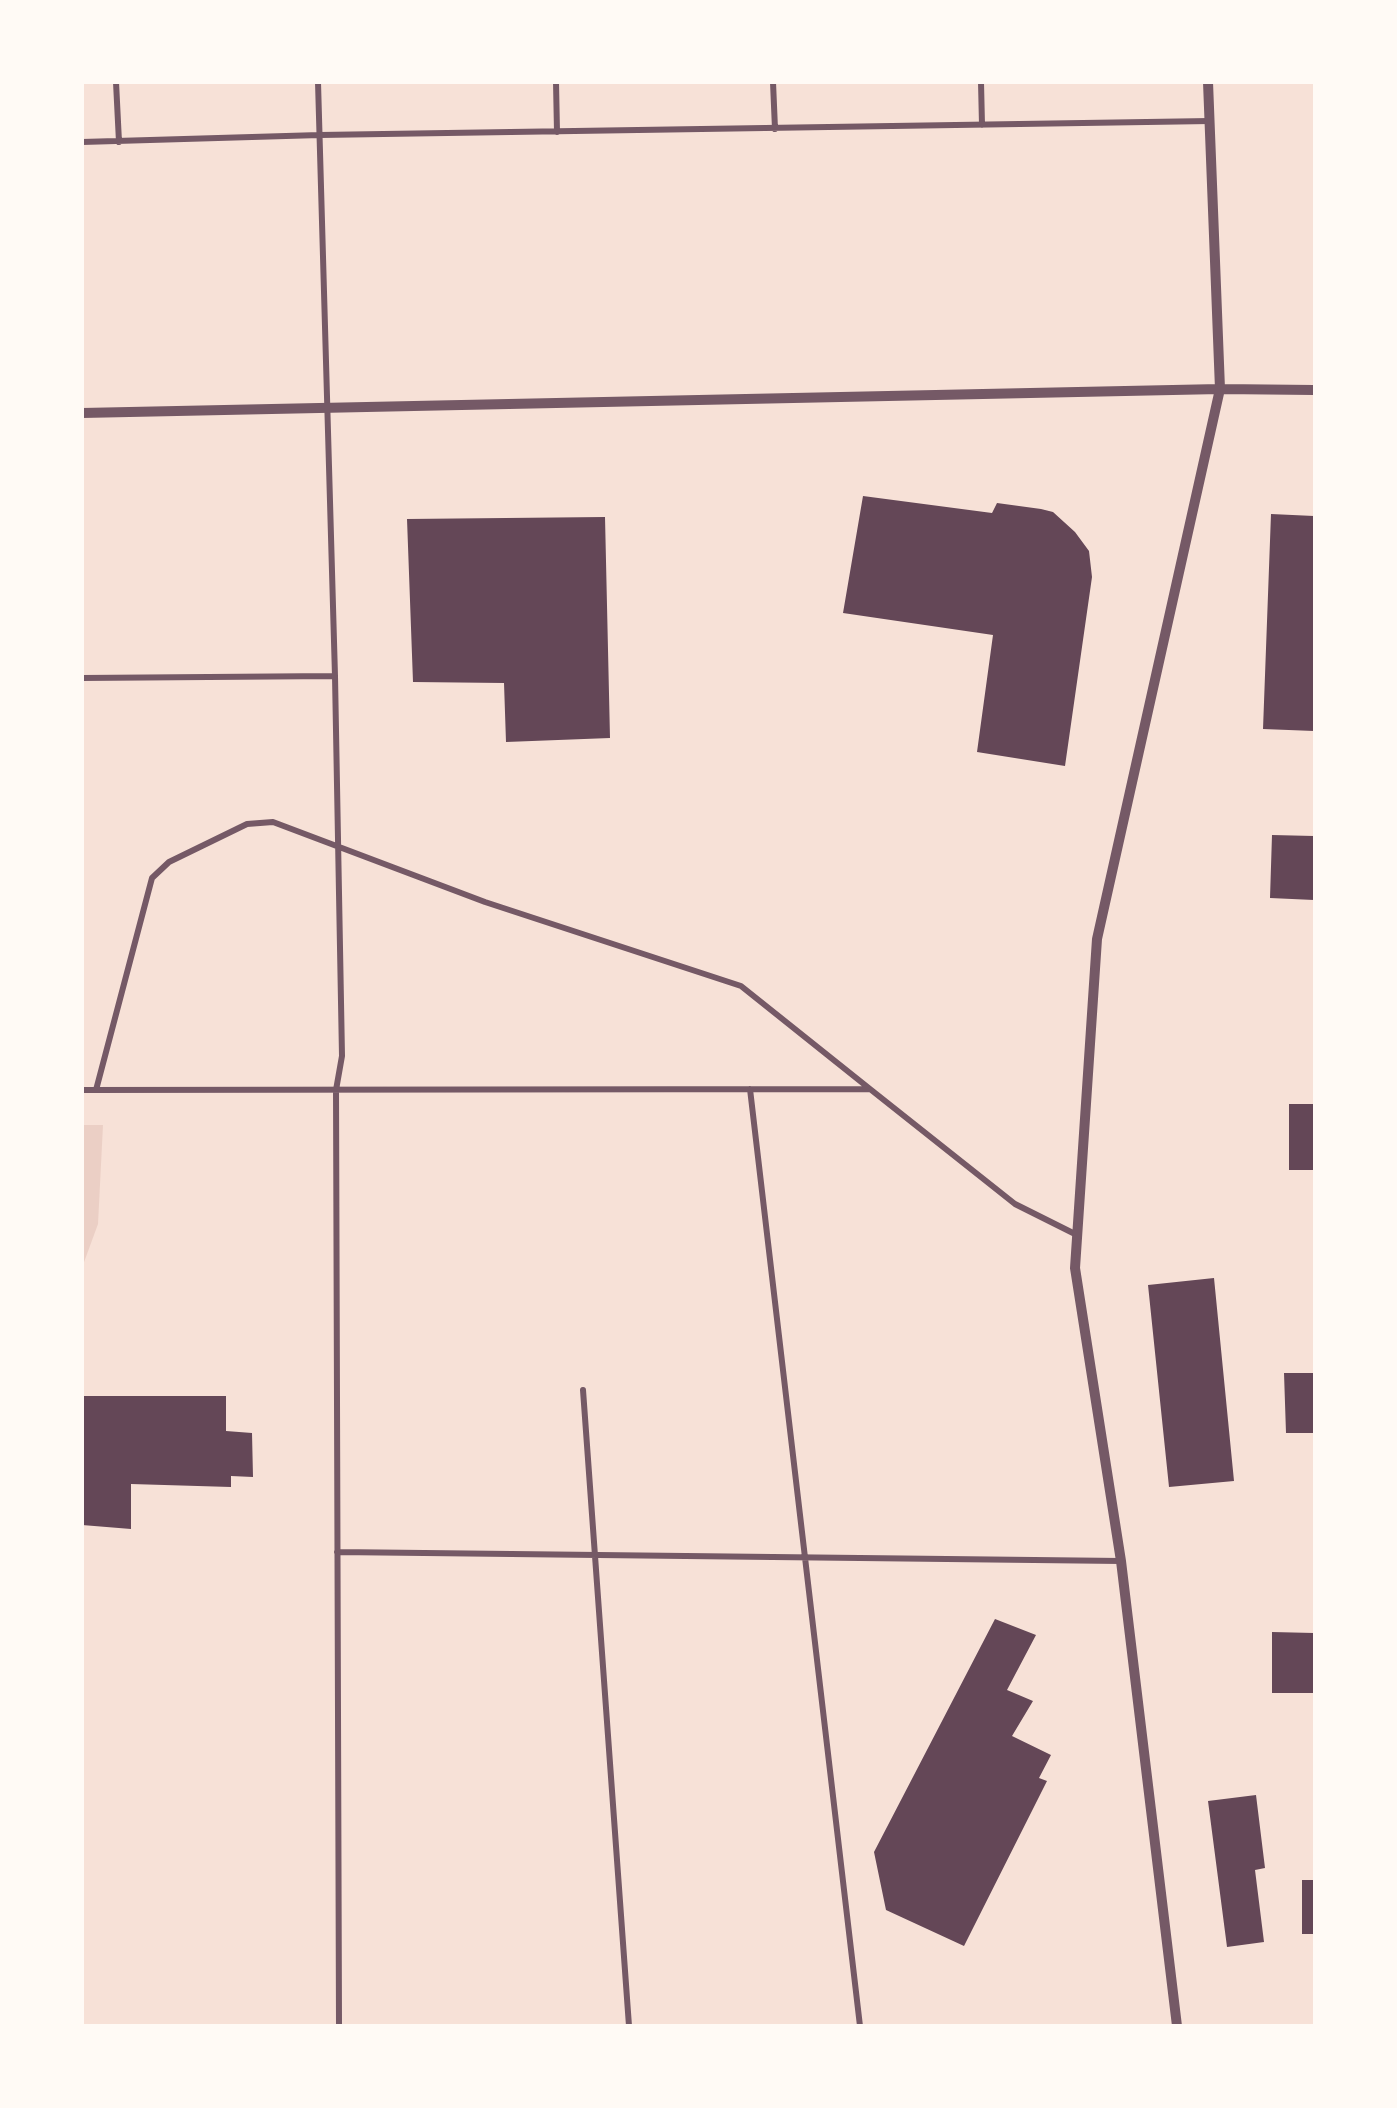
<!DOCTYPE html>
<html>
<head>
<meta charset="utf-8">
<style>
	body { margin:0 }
	#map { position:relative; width:1397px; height:2108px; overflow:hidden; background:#f7e1d7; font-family:Barlow,sans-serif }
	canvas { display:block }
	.frame { position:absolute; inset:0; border:84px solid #fffaf5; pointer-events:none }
</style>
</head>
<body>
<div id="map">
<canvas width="1397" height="2108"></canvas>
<div class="frame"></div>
</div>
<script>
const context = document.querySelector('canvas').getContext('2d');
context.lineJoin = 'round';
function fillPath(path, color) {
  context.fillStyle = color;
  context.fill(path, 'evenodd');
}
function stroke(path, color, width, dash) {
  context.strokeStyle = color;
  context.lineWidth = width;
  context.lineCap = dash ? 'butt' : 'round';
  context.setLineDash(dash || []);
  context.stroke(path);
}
fillPath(new Path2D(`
	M83,1125H103L98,1224L83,1265Z`), '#ebcfc5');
fillPath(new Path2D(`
	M863,496L992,513L997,503L1041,509L1053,512L1075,532L1089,551L1092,577L1065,766L977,752L993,635L843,613Z
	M1271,514L1314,516V731L1263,729Z
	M605,517L610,738L506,742L504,683L413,682L407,519Z
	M1272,835L1314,836V900L1270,898Z
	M1289,1104H1314V1170H1289Z
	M1214,1278L1234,1481L1169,1487L1148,1285Z
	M1284,1373H1314V1433H1286Z
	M82,1396H226V1431L252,1433L253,1477L231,1476V1487L131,1484V1529L82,1525Z
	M995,1619L1036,1635L1007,1690L1033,1701L1012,1736L1051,1755L1039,1778L1047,1781L964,1946L886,1910L874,1852Z
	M1272,1632L1314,1633V1693H1272Z
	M1256,1795L1265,1868L1255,1870L1264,1942L1227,1947L1208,1801Z
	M1302,1880H1314V1934H1302Z`), '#644757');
stroke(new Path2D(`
	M116,82L119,142
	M318,82L335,676L342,1056L336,1090L339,2026
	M556,82L557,132
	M773,82L775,129
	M981,82L982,125
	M82,142L320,135L1210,121
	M82,678L335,676
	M750,1089L860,2026
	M82,1090L870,1089L1015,1204L1077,1235
	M96,1090L152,878L169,862L247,824L273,822L485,902L741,986L870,1089
	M583,1390L629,2026
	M337,1552L1121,1561`), '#755966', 6);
stroke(new Path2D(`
	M82,413L1220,389L1314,390
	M1177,2026L1121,1561L1075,1268L1097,939L1220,389L1208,82`), '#755966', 10);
</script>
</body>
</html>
